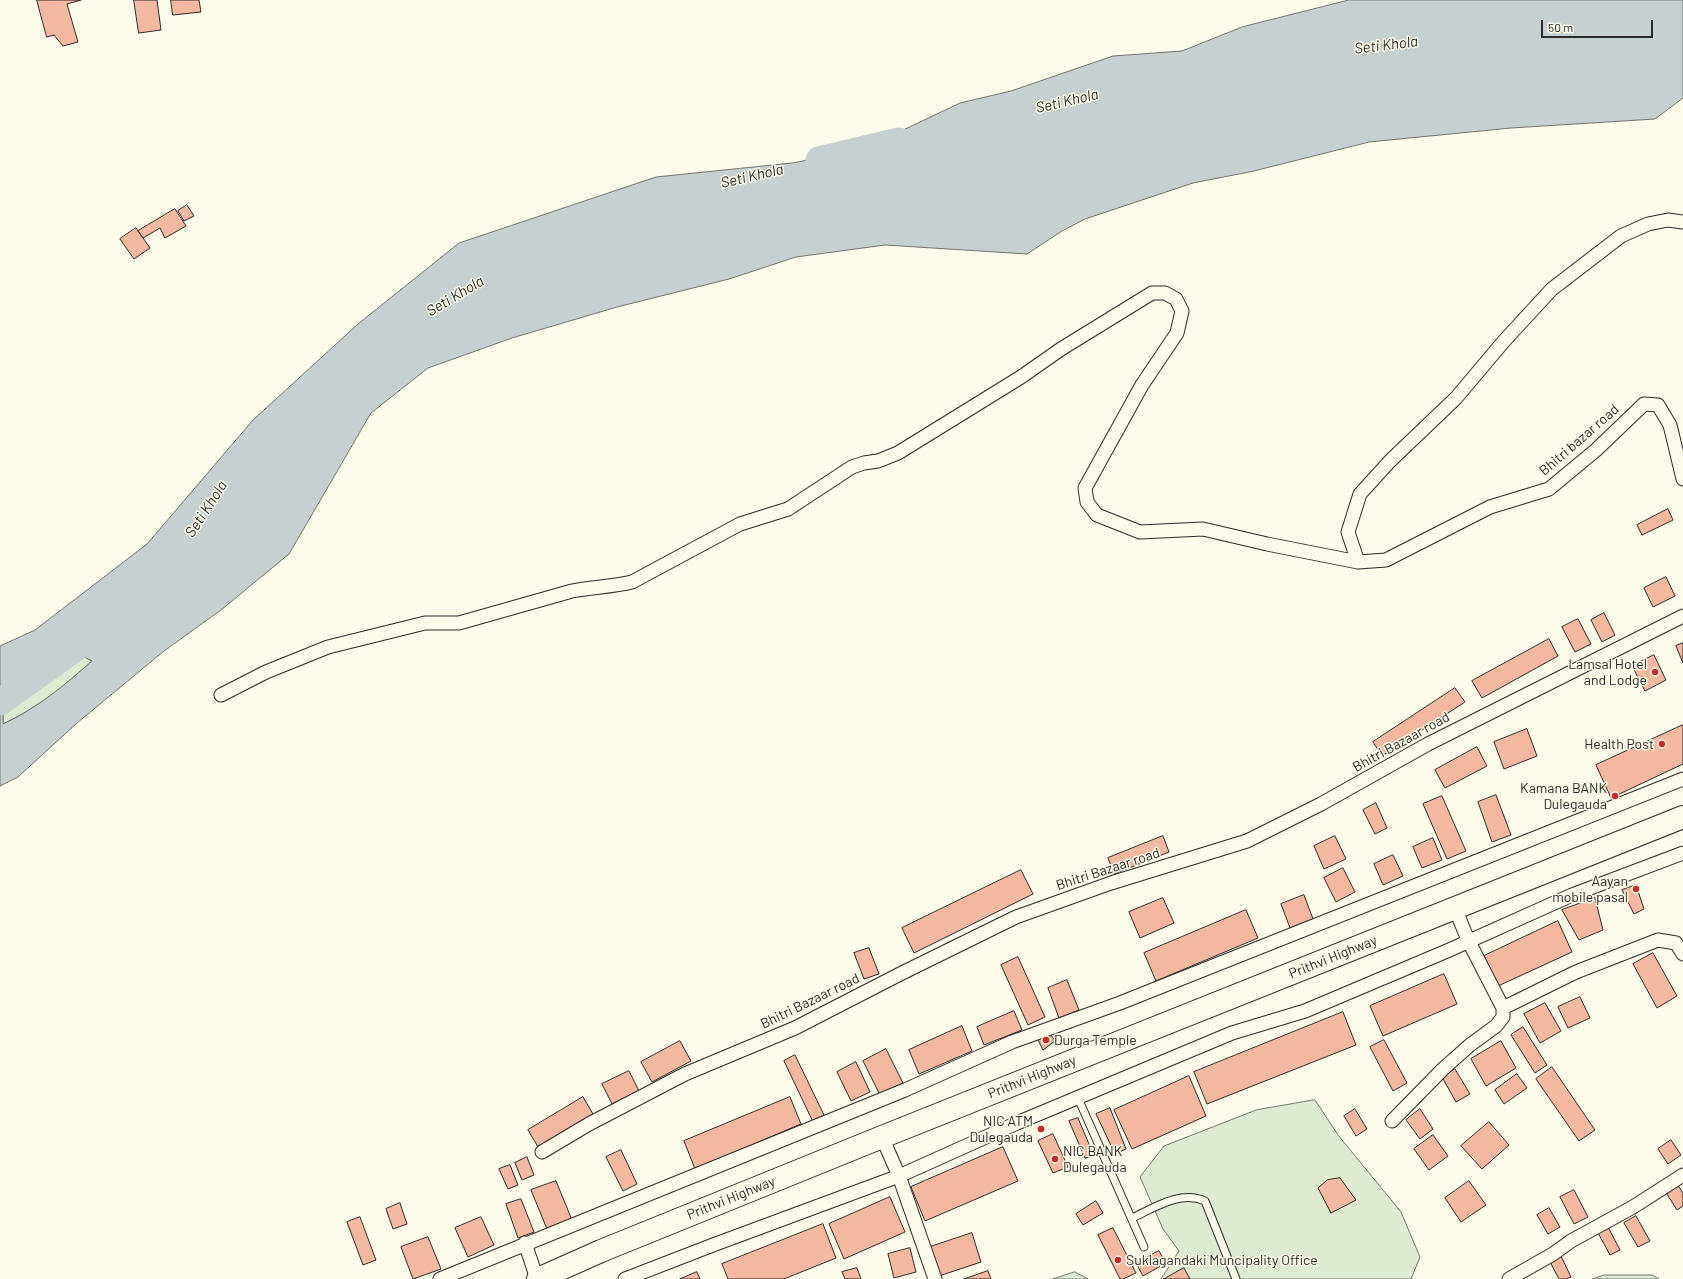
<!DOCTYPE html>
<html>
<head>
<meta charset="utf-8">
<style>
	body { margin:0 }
	#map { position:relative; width:1683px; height:1279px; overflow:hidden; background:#fdfbea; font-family:Barlow,sans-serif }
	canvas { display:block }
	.scale { position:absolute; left:1541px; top:20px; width:112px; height:18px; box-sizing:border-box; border:2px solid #2b2b2b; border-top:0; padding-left:5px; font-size:12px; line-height:14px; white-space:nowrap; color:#2b2b2b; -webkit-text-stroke:3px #fdfbea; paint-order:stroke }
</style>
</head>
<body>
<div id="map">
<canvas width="1683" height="1279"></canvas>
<div class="scale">50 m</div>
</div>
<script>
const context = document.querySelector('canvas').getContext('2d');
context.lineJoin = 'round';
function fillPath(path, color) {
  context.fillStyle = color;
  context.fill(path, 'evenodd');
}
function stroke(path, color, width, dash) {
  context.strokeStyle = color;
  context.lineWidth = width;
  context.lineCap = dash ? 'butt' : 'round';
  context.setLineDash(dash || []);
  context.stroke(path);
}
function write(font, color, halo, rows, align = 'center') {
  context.font = font + ' Barlow,sans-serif';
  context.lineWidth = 3;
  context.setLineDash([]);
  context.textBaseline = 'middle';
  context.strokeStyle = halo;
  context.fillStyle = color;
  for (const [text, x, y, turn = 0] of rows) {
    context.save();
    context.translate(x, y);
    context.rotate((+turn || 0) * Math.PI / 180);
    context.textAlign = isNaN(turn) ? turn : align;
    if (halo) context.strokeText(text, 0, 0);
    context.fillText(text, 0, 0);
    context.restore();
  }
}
const green = new Path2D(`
	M73,651L92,661L55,693L24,713L3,724V694L28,670Z
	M1315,1100L1338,1135L1401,1212L1420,1257L1411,1279H1161L1179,1251L1163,1229L1140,1177L1164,1146L1256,1110Z
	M1075,1272L1088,1279H1053Z
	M1604,1275H1652L1659,1279H1593Z`);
fillPath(green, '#deebd1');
stroke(green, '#74746e', 1);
const water = new Path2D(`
	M1349,0H1683V98L1655,119L1511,128L1369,142L1254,171L1193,183L1085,219L1062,231L1027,254L885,245L796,257L729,279L617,307L512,338L428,368L371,413L289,554L221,610L164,651L77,723L18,777L0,786V646L35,630L147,544L253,420L358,324L459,243L656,177L792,163L861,150L960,103L1011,91L1113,56L1182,51L1242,27ZM73,651L92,661C65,685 36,709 3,724V693L28,670Z`);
fillPath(water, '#c7d0d0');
stroke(water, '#74746e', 1);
stroke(new Path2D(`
	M819,160L899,141
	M0,702L101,630`), '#c7d0d0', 27);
const building = new Path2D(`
	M37,0H81L67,4L78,42L63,46L54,35L47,37Z
	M134,0H157L161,30L139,33Z
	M171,0H199L201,12L173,15Z
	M187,205L194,216L184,221L178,211Z
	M175,209L186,226L165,238L160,228L143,238L138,231Z
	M136,228L150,248L134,259L120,239Z
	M1668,509L1673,520L1642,535L1637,525Z
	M1666,577L1675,596L1653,607L1644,588Z
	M1604,613L1615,635L1602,642L1591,620Z
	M1578,619L1591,644L1575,652L1562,627Z
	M1549,639L1558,656L1482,698L1472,681Z
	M1683,643V663L1676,646Z
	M1654,655L1666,680L1645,691L1632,666Z
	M1455,688L1465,702L1382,756L1373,742Z
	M1683,725V764L1611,798L1596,765Z
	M1527,729L1537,756L1504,769L1494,742Z
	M1477,747L1487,766L1445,788L1435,770Z
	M1496,795L1511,835L1492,842L1478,802Z
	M1442,796L1466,851L1447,859L1423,804Z
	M1376,803L1387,828L1375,834L1363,810Z
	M1163,836L1169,852L1114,874L1108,858Z
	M1335,836L1346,859L1324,869L1314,846Z
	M1433,838L1442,860L1422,868L1413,847Z
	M1393,855L1403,876L1383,885L1374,864Z
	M1343,868L1355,892L1336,902L1324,878Z
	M1021,870L1033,894L914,953L902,928Z
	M1636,885L1644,909L1634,914L1622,890Z
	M1304,895L1313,919L1290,928L1281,904Z
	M1163,898L1174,923L1140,938L1129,912Z
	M1595,898L1603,930L1579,940L1562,910Z
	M1246,910L1258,938L1156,981L1144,953Z
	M1558,921L1572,952L1498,986L1484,956Z
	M869,948L879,974L864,979L854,953Z
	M1653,953L1677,996L1657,1008L1633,964Z
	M1018,957L1045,1017L1028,1025L1001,965Z
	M1444,974L1457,1004L1383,1036L1370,1006Z
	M1067,980L1079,1010L1059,1018L1048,988Z
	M1580,997L1590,1018L1568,1028L1558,1007Z
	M1545,1003L1561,1031L1540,1043L1524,1014Z
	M1014,1011L1022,1030L984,1045L977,1027Z
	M1343,1012L1356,1045L1207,1104L1194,1072Z
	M962,1026L972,1051L919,1074L909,1050Z
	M1523,1027L1547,1065L1535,1073L1511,1035Z
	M1048,1030L1055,1041L1043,1050L1038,1040Z
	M1384,1040L1407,1083L1393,1091L1370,1047Z
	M680,1041L691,1061L652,1082L641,1062Z
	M1501,1041L1516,1068L1486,1086L1471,1059Z
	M886,1049L903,1083L880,1095L863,1061Z
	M795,1055L825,1117L813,1122L784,1061Z
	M856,1062L870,1092L851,1101L837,1072Z
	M1552,1067L1595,1130L1579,1141L1536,1079Z
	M1455,1069L1470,1094L1456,1102L1442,1077Z
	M629,1071L639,1091L612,1104L602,1084Z
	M1517,1074L1527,1088L1504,1104L1495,1090Z
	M1189,1076L1206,1116L1132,1149L1114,1110Z
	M583,1097L593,1114L538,1147L528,1130Z
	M790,1097L801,1124L695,1169L684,1141Z
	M1110,1108L1126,1149L1115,1154L1096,1114Z
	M1355,1109L1367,1129L1356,1136L1344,1116Z
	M1420,1109L1433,1129L1420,1139L1406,1120Z
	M1078,1118L1094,1156L1085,1158L1069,1121Z
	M1489,1122L1509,1145L1482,1169L1461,1146Z
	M1053,1134L1068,1167L1053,1173L1038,1141Z
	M1433,1135L1448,1156L1429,1170L1414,1149Z
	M1671,1140L1681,1155L1668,1164L1658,1149Z
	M1003,1147L1018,1181L925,1221L911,1187Z
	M621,1150L637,1184L623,1191L606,1157Z
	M527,1157L534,1175L522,1180L515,1163Z
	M510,1165L518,1185L508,1189L499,1169Z
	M1340,1178L1356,1200L1331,1213L1318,1188L1327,1180Z
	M556,1181L572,1220L547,1229L531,1190Z
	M1469,1181L1486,1205L1461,1222L1445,1198Z
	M1677,1184L1683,1193V1206L1677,1210L1665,1191Z
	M1574,1190L1588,1217L1574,1224L1560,1197Z
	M890,1197L905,1232L844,1259L829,1224Z
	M521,1199L534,1232L518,1238L506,1204Z
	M1096,1201L1103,1213L1083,1225L1076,1214Z
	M400,1203L407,1224L393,1229L386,1209Z
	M1549,1208L1560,1227L1548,1234L1537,1215Z
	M1636,1216L1650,1241L1638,1247L1624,1223Z
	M360,1217L376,1260L363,1265L347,1222Z
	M481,1217L494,1245L468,1257L455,1228Z
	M823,1224L836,1258L784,1279H728L722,1264Z
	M1607,1225L1620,1250L1610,1255L1597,1231Z
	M1113,1228L1136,1273L1123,1279H1120L1098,1235Z
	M972,1233L981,1262L939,1276L930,1247Z
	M428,1237L441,1269L413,1279L401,1247Z
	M910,1248L916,1272L894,1278L888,1254Z
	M1159,1251L1166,1263L1143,1276L1136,1263Z
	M1560,1254L1571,1277L1566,1279H1559L1549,1260Z
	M857,1268L861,1279H845L842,1272Z
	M1184,1268L1190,1279H1164Z
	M988,1271L991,1279H964Z
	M697,1272L700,1279H680Z`);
fillPath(building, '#f2b8a0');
stroke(building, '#2b2b2b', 1);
const lane = new Path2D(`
	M1078,1098L1144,1247
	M1132,1218C1154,1208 1180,1190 1205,1201L1236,1279`);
const street = new Path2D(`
	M1358,562L1386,560L1490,507L1549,489L1596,450L1644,404L1658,405L1670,425L1683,479
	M221,695L266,672L328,647L425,623H459L572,591C592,587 612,587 632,582L740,524L788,509L852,467L864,463L878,461L898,453L1021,377L1061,349L1152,293H1165L1176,299L1182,311L1177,333L1142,385L1085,488L1087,502L1097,515L1140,532L1203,529L1267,544L1358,562L1348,532L1360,494L1390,461L1456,398L1504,341L1552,289L1621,236L1648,224L1668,220L1683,222
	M1503,1008L1576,972L1658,940L1676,943L1683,954
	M1392,1121L1443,1069L1470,1045L1496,1026L1503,1017V1008L1468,940L1455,908
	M882,1137L899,1176L935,1279
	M542,1152L589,1124L685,1074L795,1028L902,973L1016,917L1111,883L1247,841L1321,804L1428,744L1683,616
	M525,1243L537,1279
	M440,1279L905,1090L1012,1042L1120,1003L1683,779
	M625,1279L713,1245L899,1176L1017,1123L1232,1033L1305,1011L1447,951L1572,895L1683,853
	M1509,1279L1553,1254L1571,1241L1633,1207L1683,1175`);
const highway = new Path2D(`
	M538,1279L601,1251L882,1137L1683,817`);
stroke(lane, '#2b2b2b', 9);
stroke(street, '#2b2b2b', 15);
stroke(highway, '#2b2b2b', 24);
stroke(lane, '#fdfbea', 7);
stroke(street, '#fdfbea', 13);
stroke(highway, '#fdfbea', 22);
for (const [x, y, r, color] of [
	[1655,672,4,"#c62828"],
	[1662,744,4,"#c62828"],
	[1615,796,4,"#c62828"],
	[1636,889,4,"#c62828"],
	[1046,1040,4,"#c62828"],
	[1041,1129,4,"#c62828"],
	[1055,1159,4,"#c62828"],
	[1118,1260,4,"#c62828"]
]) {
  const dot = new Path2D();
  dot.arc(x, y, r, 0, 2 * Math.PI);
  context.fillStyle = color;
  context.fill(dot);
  stroke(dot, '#fdfbea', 1.5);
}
write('14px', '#2b2b2b', '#fdfbea', [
	["Bhitri bazar road",1579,440,-41],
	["Bhitri Bazaar road",1401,742,-29],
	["Bhitri Bazaar road",1108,869,-18],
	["Prithvi Highway",1333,957,-22],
	["Bhitri Bazaar road",810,1001,-26],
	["Prithvi Highway",1032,1077,-22],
	["Prithvi Highway",731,1198,-22]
]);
write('14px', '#2b2b2b', '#fdfbea', [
	["Lamsal Hotel",1647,664],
	["and Lodge",1647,680],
	["Health Post",1654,744],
	["Kamana BANK",1607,788],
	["Dulegauda",1607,804],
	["Aayan",1628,881],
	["mobile pasal",1628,897],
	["Durga Temple",1054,1040,"left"],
	["NIC ATM",1033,1121],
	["Dulegauda",1033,1137],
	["NIC BANK",1063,1151,"left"],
	["Dulegauda",1063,1167,"left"],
	["Suklagandaki Muncipality Office",1126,1260,"left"]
], 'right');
write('italic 15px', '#2b2b2b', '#fdfbea', [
	["Seti Khola",1386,45,-7],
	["Seti Khola",1067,101,-13],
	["Seti Khola",752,176,-13],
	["Seti Khola",455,296,-31],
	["Seti Khola",206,509,-57]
]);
</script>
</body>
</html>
